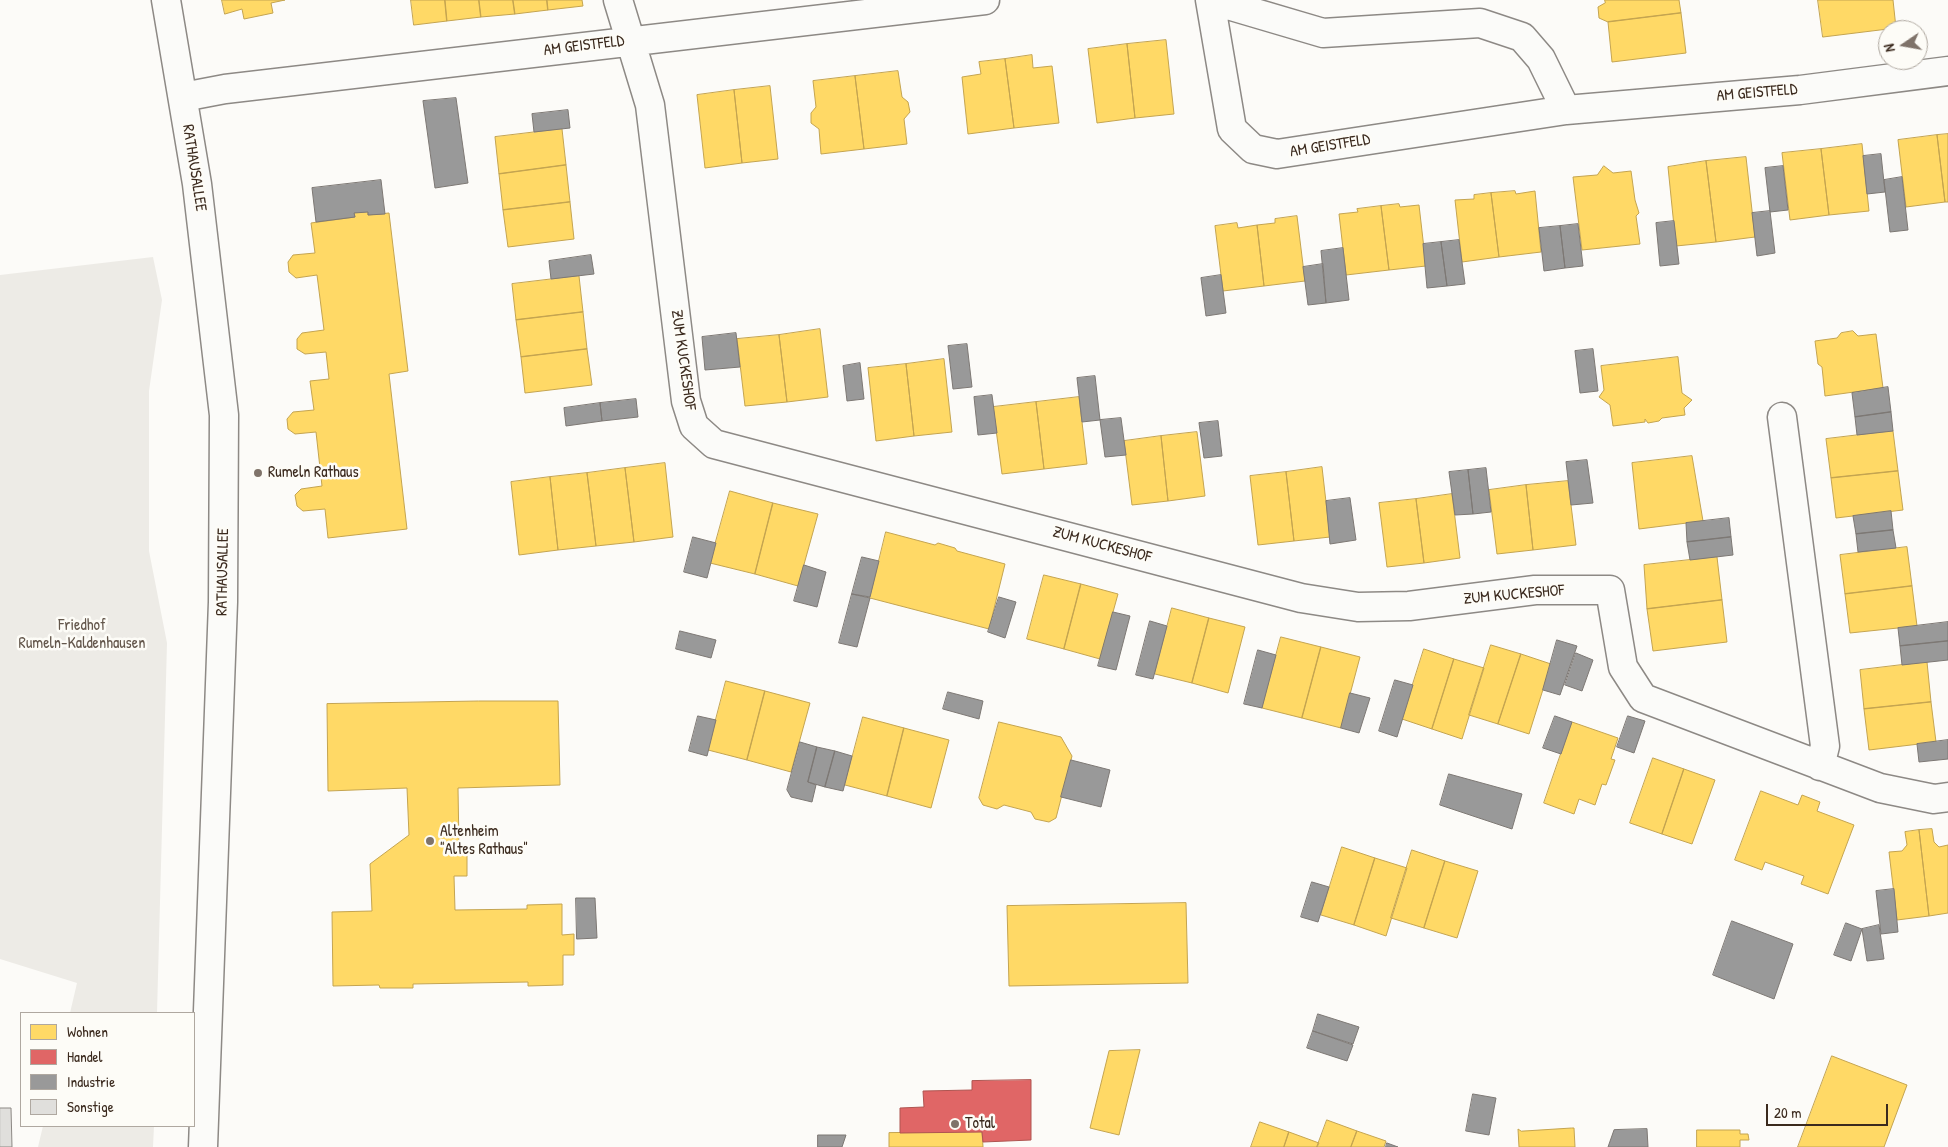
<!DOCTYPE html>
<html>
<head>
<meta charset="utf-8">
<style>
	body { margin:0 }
	#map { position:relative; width:1948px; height:1147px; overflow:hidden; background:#fcfbf8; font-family:"Patrick Hand",sans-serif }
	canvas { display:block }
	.legend { position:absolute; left:20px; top:1012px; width:175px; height:115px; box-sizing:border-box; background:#fdfcf7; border:1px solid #afa8a0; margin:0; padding:6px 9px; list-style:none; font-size:15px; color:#3b2a1e }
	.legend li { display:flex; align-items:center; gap:10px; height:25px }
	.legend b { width:25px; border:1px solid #afa8a0 }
	.north { position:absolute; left:1878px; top:20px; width:50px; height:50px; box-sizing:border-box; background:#fdfcf7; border:1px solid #afa8a0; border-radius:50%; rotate:258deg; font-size:14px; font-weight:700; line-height:20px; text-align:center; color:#3b2a1e }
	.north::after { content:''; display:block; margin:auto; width:18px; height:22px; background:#7f736a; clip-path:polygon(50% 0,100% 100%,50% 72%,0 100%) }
	.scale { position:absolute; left:1766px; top:1104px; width:122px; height:22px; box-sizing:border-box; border:2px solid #3b2a1e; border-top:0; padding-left:6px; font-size:15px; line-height:18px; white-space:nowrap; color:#3b2a1e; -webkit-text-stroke:4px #fdfcf7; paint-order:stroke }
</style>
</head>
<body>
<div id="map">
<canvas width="1948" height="1147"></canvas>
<ul class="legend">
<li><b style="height:14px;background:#ffd966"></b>Wohnen</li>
<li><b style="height:14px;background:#e06666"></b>Handel</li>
<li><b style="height:14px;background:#999"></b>Industrie</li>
<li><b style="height:14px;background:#e0dfdc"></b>Sonstige</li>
</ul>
<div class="north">N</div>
<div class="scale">20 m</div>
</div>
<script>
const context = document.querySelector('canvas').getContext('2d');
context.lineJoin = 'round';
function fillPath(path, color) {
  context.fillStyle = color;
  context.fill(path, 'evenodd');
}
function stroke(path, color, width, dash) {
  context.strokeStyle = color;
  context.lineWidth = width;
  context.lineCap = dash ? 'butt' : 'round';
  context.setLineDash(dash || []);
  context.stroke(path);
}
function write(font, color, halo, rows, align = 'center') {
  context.font = font + ' "Patrick Hand",sans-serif';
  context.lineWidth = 5;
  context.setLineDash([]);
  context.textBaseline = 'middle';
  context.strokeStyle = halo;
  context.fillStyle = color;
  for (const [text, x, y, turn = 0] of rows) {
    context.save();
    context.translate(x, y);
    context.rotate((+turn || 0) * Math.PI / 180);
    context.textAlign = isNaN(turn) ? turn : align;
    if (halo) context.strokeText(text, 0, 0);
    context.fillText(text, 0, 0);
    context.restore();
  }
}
fillPath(new Path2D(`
	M153,257L162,300L149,391V551L167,643L157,1013H70L77,983L0,959V275Z
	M43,1126H154L153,1147H38Z`), '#edebe6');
const homes = new Path2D(`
	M222,0H285L271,3L273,13L244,19L242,9L225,14Z
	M411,0H445L447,21L414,25Z
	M445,0H479L481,17L447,21Z
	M479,0H513L515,14L481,17Z
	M513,0H547L548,10L515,14Z
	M547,0H582L583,6L548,10Z
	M1605,0H1679L1681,13L1608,22L1599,18L1598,7L1605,3Z
	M1818,0H1893L1896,28L1823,37Z
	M1681,13L1686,53L1612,62L1608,22Z
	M1166,40L1174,114L1135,118L1127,44Z
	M1127,44L1135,118L1097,123L1088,49Z
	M1032,55L1033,68L1052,66L1059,123L1014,128L1005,59Z
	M1005,59L1014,128L968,134L962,77L981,74L979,62Z
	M898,71L902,97L908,102L910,112L904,119L907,144L864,149L855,76Z
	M855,76L864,149L821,154L819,129L811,123V113L816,107L813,81Z
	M770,86L778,159L742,163L734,90Z
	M734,90L742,163L705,168L697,95Z
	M562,129L566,165L499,174L495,137Z
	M1948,134V202H1945L1937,135Z
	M1937,135L1945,202L1906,207L1898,140Z
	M1862,144L1869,211L1829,215L1821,149Z
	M1821,149L1829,215L1790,220L1782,153Z
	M1746,157L1755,237L1716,242L1706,161Z
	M1706,161L1716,242L1676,246L1668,167Z
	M566,165L570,202L503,210L499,174Z
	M1604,166L1613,173L1631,171L1635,200L1639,213L1636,216L1640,244L1582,250L1573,177L1597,175Z
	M1515,191L1516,194L1535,191L1541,252L1499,257L1491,193Z
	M1491,193L1499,257L1462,262L1455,200L1474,199V195Z
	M570,202L574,239L508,247L503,210Z
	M1399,204L1400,207L1419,205L1426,266L1389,270L1381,206Z
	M1381,206L1389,270L1346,275L1339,214L1358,212L1357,209Z
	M368,212V215L389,213L408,371L389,374L407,529L328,538L325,509L303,511L297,506L295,495L301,489L322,486L316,432L295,434L288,429L287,419L293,412L314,410L310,381L329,379L326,352L305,354L297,349V339L302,333L324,330L317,275L296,278L289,272L288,262L293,255L315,253L311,223L355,217L354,213Z
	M1297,216L1305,281L1264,286L1257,225L1275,223V219Z
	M1237,223L1238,228L1257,225L1264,286L1223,291L1215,226Z
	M579,276L583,312L516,320L512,284Z
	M583,312L587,349L521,357L516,320Z
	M820,329L828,397L787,402L779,335Z
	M1853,331L1858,336L1876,334L1883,388L1825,396L1822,367L1818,364L1815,341L1837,338L1841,333Z
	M779,335L787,402L745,406L737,339Z
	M587,349L592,385L525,393L521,357Z
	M1678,357L1682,393L1692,400L1684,408L1685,415L1662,418L1659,421L1648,423L1645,419V422L1613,426L1610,405L1599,397L1604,390L1601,366Z
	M944,359L952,432L914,436L906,364Z
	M906,364L914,436L876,441L868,368Z
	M1079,397L1087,464L1044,469L1036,402Z
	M1036,402L1044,469L1002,474L993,407Z
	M1893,431L1898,471L1831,478L1826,439Z
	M1197,432L1205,496L1168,501L1161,436Z
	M1161,436L1168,501L1132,505L1124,441Z
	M1692,456L1703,521L1639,529L1632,463Z
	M665,463L673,537L634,542L625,468Z
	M1322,467L1330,537L1294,541L1286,472Z
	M625,468L634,542L596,546L587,473Z
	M1898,471L1903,510L1836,518L1831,478Z
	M1286,472L1294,541L1258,545L1250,476Z
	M587,473L596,546L558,550L550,477Z
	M550,477L558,550L519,555L511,482Z
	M1568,481L1576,545L1533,550L1526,485Z
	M1526,485L1533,550L1497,554L1489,490Z
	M730,491L773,503L755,574L710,563Z
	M1452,494L1460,558L1424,563L1416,499Z
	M1416,499L1424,563L1387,567L1379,503Z
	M773,503L818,514L798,586L755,574Z
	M886,532L935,545L938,543L955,548L957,551L1005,564L989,629L870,598Z
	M1907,547L1912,586L1845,594L1840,555Z
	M1717,557L1722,600L1647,609L1644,565Z
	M1044,575L1081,584L1064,649L1027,639Z
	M1081,584L1118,594L1100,659L1064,649Z
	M1912,586L1917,626L1850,633L1845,594Z
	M1722,600L1727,642L1653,651L1647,609Z
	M1172,608L1209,618L1192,683L1155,674Z
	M1209,618L1245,627L1228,693L1192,683Z
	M1281,637L1321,647L1302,718L1262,708Z
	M1491,645L1521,654L1498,724L1469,715Z
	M1321,647L1360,657L1341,728L1302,718Z
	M1424,649L1454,659L1432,729L1402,719Z
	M1521,654L1551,664L1529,734L1498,724Z
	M1454,659L1484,668L1462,739L1432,729Z
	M1927,662L1931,702L1864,709L1860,670Z
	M726,681L765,691L747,760L708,750Z
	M765,691L810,703L791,772L747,760Z
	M479,701H558L560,785L458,788L459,847H467V876H454L455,910L527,909V905L562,904V935L574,934V955H563V985L528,986V982L413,984V988H380L379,985L333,986L332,912L372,911L370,864L409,835L407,788L328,791L327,704Z
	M1931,702L1936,742L1869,750L1864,709Z
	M863,717L904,728L887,796L845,785Z
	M999,722L1061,737L1072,756L1056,818L1049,822L1035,819L1031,812L1004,805L997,809L983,805L979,798Z
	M1572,722L1618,738L1611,759L1615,760L1606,785L1602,784L1595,805L1579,799L1574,814L1544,803Z
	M904,728L949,740L931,808L887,796Z
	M1653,758L1684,769L1662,834L1630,823Z
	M1684,769L1715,780L1692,844L1662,834Z
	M1761,791L1798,805L1802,795L1820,802L1817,811L1854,825L1828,894L1801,884L1804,876L1765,862L1762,870L1735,860Z
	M1932,829L1934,842L1939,847L1948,845V913L1929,916L1919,830Z
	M1919,830L1929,916L1897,920L1889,852L1902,851L1907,845L1905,832Z
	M1342,847L1375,858L1354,925L1321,915Z
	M1412,850L1445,861L1424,928L1391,918Z
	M1375,858L1407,868L1386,936L1354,925Z
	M1445,861L1478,871L1457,938L1424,928Z
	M1186,903L1188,983L1009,986L1007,906Z
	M1140,1050L1119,1135L1090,1128L1109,1051Z
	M1832,1056L1907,1085L1884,1147H1798Z
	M1327,1120L1357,1131L1351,1147H1317Z
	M1260,1122L1289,1132L1284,1147H1251Z
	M1572,1128H1574L1575,1147H1519L1518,1129L1521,1131Z
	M1697,1130H1740V1134H1748L1749,1140H1740V1147H1697Z
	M1357,1131L1386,1141L1384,1147H1351Z
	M982,1132L983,1147H889V1133Z
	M1289,1132L1319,1143L1317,1147H1284Z`);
fillPath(homes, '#ffd966');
stroke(homes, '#c4a450', 1);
const shops = new Path2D(`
	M1031,1080V1140L983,1142L982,1132L900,1133V1108L924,1107L923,1091L972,1090V1081Z`);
fillPath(shops, '#e06666');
stroke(shops, '#ae5450', 1);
const industry = new Path2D(`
	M456,98L468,183L435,188L423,101Z
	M568,110L570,128L534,132L532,114Z
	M1881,154L1885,192L1867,194L1863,156Z
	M1783,166L1788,210L1770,212L1765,168Z
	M1902,177L1908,230L1890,232L1884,180Z
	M381,180L385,214L368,215V212L354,213L355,217L316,222L312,188Z
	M1770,211L1775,253L1757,256L1752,213Z
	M1674,221L1679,264L1660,266L1656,223Z
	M1578,224L1583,266L1565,268L1560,226Z
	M1560,226L1565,268L1544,271L1539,228Z
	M1459,240L1465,284L1447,286L1441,242Z
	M1441,242L1447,286L1427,288L1423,244Z
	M1343,248L1349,300L1326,303L1321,251Z
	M591,255L594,274L551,279L549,261Z
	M1323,264L1326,303L1308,305L1303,267Z
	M1221,275L1226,313L1206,316L1201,278Z
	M736,333L740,367L705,370L702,337Z
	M967,344L972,387L953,389L948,346Z
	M1593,349L1598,391L1580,393L1575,351Z
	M860,363L864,399L847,401L843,366Z
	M1095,376L1100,420L1082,422L1077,378Z
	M1888,387L1891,412L1855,417L1852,393Z
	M992,395L997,433L978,435L974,397Z
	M636,399L638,417L602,421L600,403Z
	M600,403L602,421L566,426L564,408Z
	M1891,412L1893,431L1857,435L1855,417Z
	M1121,418L1126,455L1105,457L1100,420Z
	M1218,421L1222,456L1204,458L1199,423Z
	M1587,460L1593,503L1571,505L1566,462Z
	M1486,468L1491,512L1473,514L1468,470Z
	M1468,470L1473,514L1455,515L1449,472Z
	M1350,498L1356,540L1330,544L1326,501Z
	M1891,511L1893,530L1856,534L1853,516Z
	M1729,518L1731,537L1687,542L1686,523Z
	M1893,530L1896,548L1858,552L1856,534Z
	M693,537L716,543L707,578L684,572Z
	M1731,537L1733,555L1690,560L1687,542Z
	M862,557L879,561L870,597L852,594Z
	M804,565L826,572L817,607L794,601Z
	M852,594L870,598L857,647L839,643Z
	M999,597L1016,602L1005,638L988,632Z
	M1113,612L1130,616L1116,670L1098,666Z
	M1150,621L1167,626L1153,679L1136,675Z
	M1948,622V641L1900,646L1898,628Z
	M680,631L716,640L711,658L676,649Z
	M1557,640L1577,646L1560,695L1543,690Z
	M1948,641V660L1902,665L1900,646Z
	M1258,650L1276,655L1262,708L1244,704Z
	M1576,653L1593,660L1582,691L1565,685Z
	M1395,680L1413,685L1397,737L1379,731Z
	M948,692L983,701L979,719L943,709Z
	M1350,693L1370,698L1359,733L1341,728Z
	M698,716L716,720L707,756L689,751Z
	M1555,716L1572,722L1561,754L1543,748Z
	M1628,716L1645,721L1634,753L1617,747Z
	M1948,740V759L1919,762L1917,744Z
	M800,742L817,747L808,782L816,785L812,802L791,797L787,790Z
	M817,747L835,751L825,787L808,782Z
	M835,751L852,756L843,791L825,787Z
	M1071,760L1110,770L1101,807L1061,797Z
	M1449,774L1522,794L1512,829L1440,805Z
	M1312,882L1329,887L1318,922L1301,917Z
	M1894,889L1898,932L1881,934L1876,891Z
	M576,898H595L597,938L577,939Z
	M1732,921L1793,944L1774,999L1713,975Z
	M1846,923L1862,929L1851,961L1834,955Z
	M1879,925L1884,959L1867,961L1862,929Z
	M1318,1014L1359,1027L1353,1044L1313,1031Z
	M1313,1031L1353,1045L1347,1061L1307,1048Z
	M1473,1094L1496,1098L1489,1135L1466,1131Z
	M1647,1129L1648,1147H1608L1614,1130Z
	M818,1135H846L842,1147H818Z
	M1387,1143L1398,1147H1386Z`);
fillPath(industry, '#999');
stroke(industry, '#7d7874', 1);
const building = new Path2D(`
	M0,1108H11L12,1147H0Z`);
fillPath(building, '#e0dfdc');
stroke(building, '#8d8985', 1);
const minor = new Path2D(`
	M618,0L650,105L686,401L694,426L714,444L1301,598L1358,607L1409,606L1535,590H1610L1623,667L1643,698L1880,788L1934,799L1948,797
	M1210,0L1232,129L1253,149L1277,154L1566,110L1800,90L1948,71
	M1211,0L1323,33L1480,23L1522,37L1541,59L1566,110
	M183,97L225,89L985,0
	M1782,417L1825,746L1820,766`);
const secondary = new Path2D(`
	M166,0L197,184L224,415L223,602L203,1147`);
stroke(minor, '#8d8985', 31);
stroke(secondary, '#8d8985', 31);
stroke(minor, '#fbfbf9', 28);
stroke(secondary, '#fbfbf9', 28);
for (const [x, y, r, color] of [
	[258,473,5,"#7f736a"],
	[430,841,5,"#7f736a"],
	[955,1124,5,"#7f736a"]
]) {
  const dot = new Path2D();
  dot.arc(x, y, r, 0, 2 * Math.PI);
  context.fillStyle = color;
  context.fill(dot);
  stroke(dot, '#fdfcf7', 2);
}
write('16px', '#3b2a1e', '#fdfcf7', [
	["AM GEISTFELD",584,46,-7],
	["AM GEISTFELD",1757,93,-5],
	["AM GEISTFELD",1330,146,-9],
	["RATHAUSALLEE",194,168,81],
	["ZUM KUCKESHOF",683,360,82],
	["ZUM KUCKESHOF",1102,545,15],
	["RATHAUSALLEE",223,572,-89],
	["ZUM KUCKESHOF",1514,595,-5]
]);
write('16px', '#3b2a1e', '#fdfcf7', [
	["Rumeln Rathaus",268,473],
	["Altenheim",440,832],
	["\"Altes Rathaus\"",440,850],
	["Total",965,1124]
], 'left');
write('16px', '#64574c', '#fdfcf7', [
	["Friedhof",82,626],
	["Rumeln-Kaldenhausen",82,644]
]);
</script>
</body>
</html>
